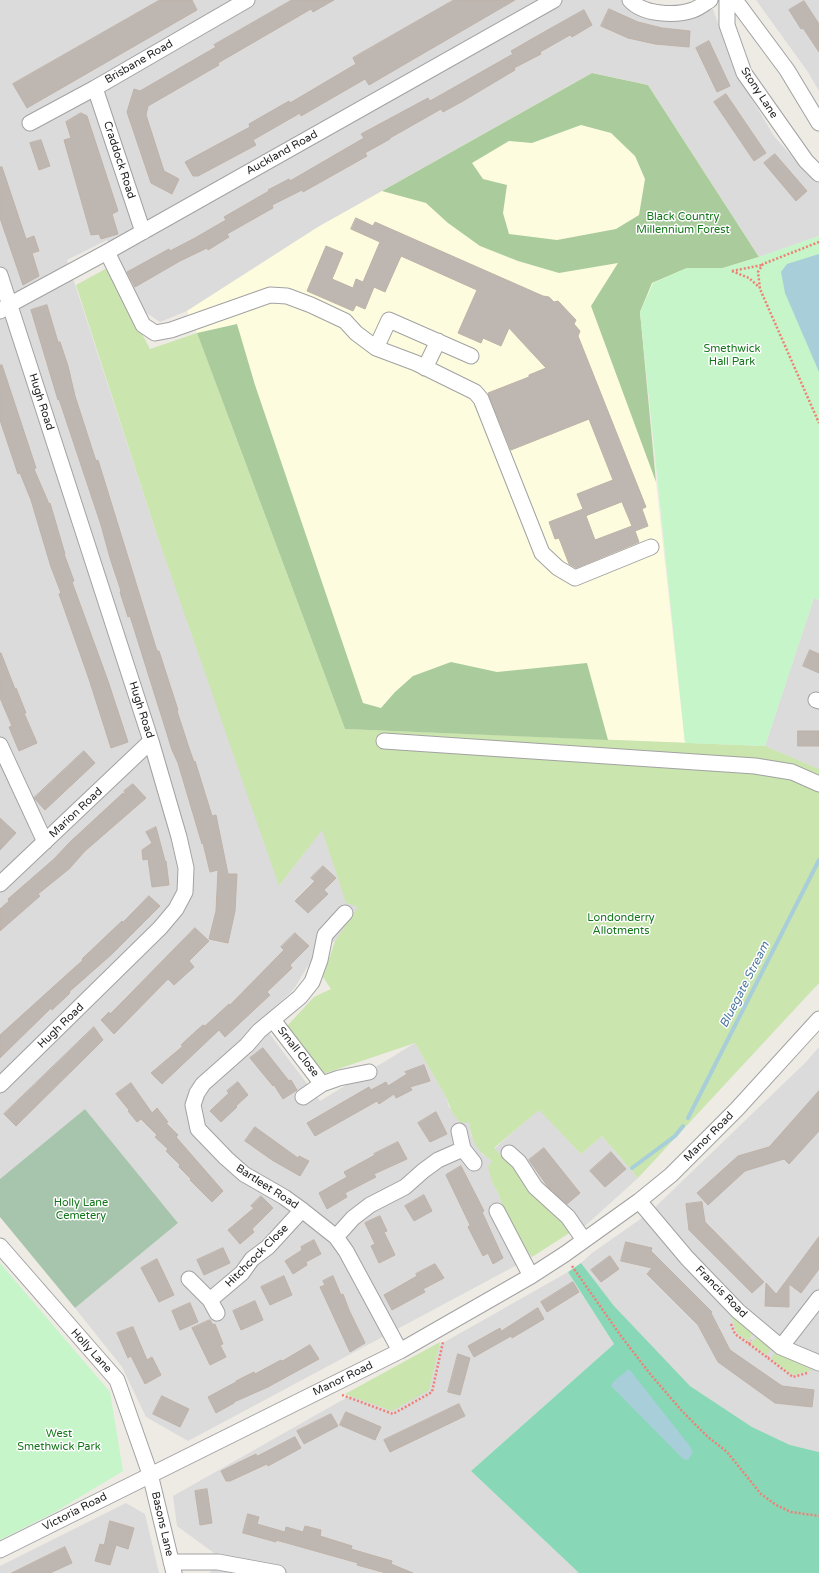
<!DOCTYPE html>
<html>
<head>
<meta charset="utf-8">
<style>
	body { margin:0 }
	canvas { display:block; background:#eeebe5 }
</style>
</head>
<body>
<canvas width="819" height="1573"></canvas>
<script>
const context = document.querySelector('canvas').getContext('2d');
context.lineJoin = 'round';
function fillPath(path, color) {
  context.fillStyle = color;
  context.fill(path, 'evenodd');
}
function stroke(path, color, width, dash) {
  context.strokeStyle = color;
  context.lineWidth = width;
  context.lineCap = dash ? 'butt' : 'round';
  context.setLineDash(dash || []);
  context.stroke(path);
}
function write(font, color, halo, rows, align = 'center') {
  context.font = font + ' "Varela Round",sans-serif';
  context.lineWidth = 3;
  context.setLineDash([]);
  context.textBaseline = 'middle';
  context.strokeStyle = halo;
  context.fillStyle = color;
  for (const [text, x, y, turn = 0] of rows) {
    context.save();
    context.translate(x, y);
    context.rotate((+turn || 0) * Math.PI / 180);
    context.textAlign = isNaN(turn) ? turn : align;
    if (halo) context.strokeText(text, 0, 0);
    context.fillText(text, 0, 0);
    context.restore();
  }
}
fillPath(new Path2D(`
	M0,0H622L643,15L672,20L713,9L735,71L774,136L809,176L819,183V236L759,257L648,85L592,73L318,227L187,311L160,322L144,311L107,240L67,260L156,532L280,885L322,829L346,902L359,907L335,941L317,951L294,989L260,1021L320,1101L415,1043L446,1097L449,1107L469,1122L471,1135L482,1154L492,1161V1182L499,1195L505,1215L516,1231L519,1240L532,1257L188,1441L146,1417L122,1367L75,1308L178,1223L85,1109L0,1179Z
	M756,0H819V91L808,72Z
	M814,598L819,600V769L765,746Z
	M819,1047V1452L790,1445L752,1427L690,1386L613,1306L581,1263L592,1253L649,1213L806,1062Z
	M539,1109L581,1154L602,1136L638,1178L585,1226L574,1230L494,1149Z
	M568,1272L614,1344L471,1471L579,1573H210L218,1556L177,1526L173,1496Z
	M126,1503L145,1514L159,1573H0V1566Z`), '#dcdbdb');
fillPath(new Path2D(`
	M592,73L648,85L759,257L723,268H686L640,312L656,482L685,743L345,729L197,333L187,311L318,227Z`), '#fdfcdf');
fillPath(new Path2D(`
	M107,268L150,349L197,333L345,729L765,746L819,769V983L638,1178L602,1136L581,1154L539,1110L494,1148L574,1230L532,1257L519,1240L516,1231L505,1215L499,1195L492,1182L488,1167L492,1161C476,1150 472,1141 469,1122L461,1123L453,1114L446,1097L415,1043L323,1074L287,1026L314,997L331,989L323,977L335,941L358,907L346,903L322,830L279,886L156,532L76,285Z
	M729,1309L753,1333L748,1341L737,1333Z
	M757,1335L772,1347L767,1355L751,1344Z
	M440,1342L429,1390L392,1411L345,1394Z
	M777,1350L789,1359L813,1370L793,1375L771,1359Z`), '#cae5ae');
fillPath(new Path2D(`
	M592,73L648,85L759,257L723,268H687L652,283L640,312L656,482L591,306L618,263L559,273L518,261L480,246L448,223L426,203L382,191ZM581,125L611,133L635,156L645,179L639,215L616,229L557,240L509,234L503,213L507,185L483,179L472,163L509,141L532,143Z
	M237,324L255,385L363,703L381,708L395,692L413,676L451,662L497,672L587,663L608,740L345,729L197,333Z`), '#aacb9c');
fillPath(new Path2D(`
	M85,1109L178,1223L75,1308L0,1217V1179Z`), '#a7c5ac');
fillPath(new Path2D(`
	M819,236V600L814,598L765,746L685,743L640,312L653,283L687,268H723L759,257Z
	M0,1263L110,1392L123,1471L55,1512L0,1540Z`), '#c5f5c8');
fillPath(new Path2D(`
	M581,1263L614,1306L690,1386L752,1427L790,1445L819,1452V1573H579L471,1471L614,1344L568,1272Z`), '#88d8b8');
fillPath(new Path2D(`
	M819,254V372L785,293L781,272L787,264Z
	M629,1369L689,1445L693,1452L688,1460L683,1459L611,1386L614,1381Z`), '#a8ced9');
stroke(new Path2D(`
	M688,1118L819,860
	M632,1168L675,1136L683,1126`), '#a8ced9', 4);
const building = new Path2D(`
	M160,0H192L197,10L27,108L13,84Z
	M292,0H334L313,12L311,9L218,63L219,65L148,106L146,115L164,171L179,179L172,194L151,183L127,112L134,89L140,91L216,47L214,45Z
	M454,0H515L369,85L365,79L301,116L300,113L253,140L256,145L198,176H193L185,162L250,127L249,124L289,101L290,103L356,64L353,58Z
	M804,1L819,24V52L803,28L801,29L789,10Z
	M609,9L638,22L662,28L690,31L689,47L655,44L628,38L601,26Z
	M584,10L592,25L572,37L570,35L540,52L541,54L514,68L515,70L463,101L443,112L441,109L390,138V139L365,153L367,156L303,192L302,190L272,205L273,208L227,234L229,237L208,250L207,248L180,261L135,287L127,272L169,249L170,251L195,238L226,220L224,217L269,191L268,190L289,179L290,181L364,138L361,134L428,98L430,101L453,88L513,54L511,51L537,36Z
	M709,41L730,86L717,92L696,48Z
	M726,94L766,153L754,161L714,102Z
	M81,113L87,116L118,211L112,214L118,234L101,239L99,234L91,235L64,140L71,138L66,122Z
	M41,140L50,166L39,170L30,143Z
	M775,154L807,191L796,201L764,163Z
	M0,167H2L26,239L34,236L39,251L32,253L39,276L23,285L0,218Z
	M356,218L373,226L375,222L543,296L549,297L554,302L558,301L576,320L574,324L580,331L578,336L646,507L642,509L648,526L635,531L639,542L576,568L569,564L559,538L555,539L549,522L583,509L577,494L613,480L589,419L511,450L488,393L529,377V375L546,368L509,328L501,346L483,338L481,343L458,333L477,290L401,256L385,292L374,287L365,309L356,305L353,311L307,291L326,246L343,253L332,279L353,288L356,279L363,282L380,242L351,229ZM622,502L632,526L595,540L586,516Z
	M47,305L58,342H60L68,366L75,396L96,461L98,460L157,651H159L178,710L177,711L189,748L194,762L195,761L212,816L216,815L228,874H237L235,911L228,943L209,939L216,911L218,870L210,872L203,843L202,844L178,763L172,750L163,721L130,616L128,617L120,592L121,591L110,558L101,525L59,399L58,400L31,310Z
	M0,365H2L36,468L34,469L49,504L50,503L65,554H64L74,581L72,582L108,681L128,742L111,748L89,679L59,594L61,593L51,567L31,500L20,473L18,474L0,420Z
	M810,650L819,654V673L803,666Z
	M0,653H1L15,689L16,688L26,713H24L37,743L19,751L9,727L12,726L0,698Z
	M798,731H819V746H798Z
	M84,751L95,763L45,810L34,798Z
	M133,784L146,798L85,851L69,869L38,894L40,896L0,931V909L9,901L8,899L54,859L70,842L123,793L126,796L124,791Z
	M0,818L16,833L0,850Z
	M156,827L165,861H166L169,885L152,887L148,859L143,860L142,850L152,843L146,832Z
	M323,866L336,878L324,890L328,894L308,913L295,901L315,881L311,878Z
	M149,896L160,906L112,954L69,992L70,993L52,1010L51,1008L0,1058V1035L83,960L82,959L122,921L123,922Z
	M195,928L209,941L189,961L194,967L174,985L168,979L114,1034L101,1020L109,1012L110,1014Z
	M295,933L309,946L290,965L292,968L267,992L270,995L225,1037L219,1030L162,1084L151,1073L183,1046L181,1045L196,1031L203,1025L205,1026L229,1004L230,1005L284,950L281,947Z
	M94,1027L103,1040L16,1126L4,1114Z
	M263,1048L289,1081L291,1080L297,1090L283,1099L274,1085L273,1086L250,1058Z
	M424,1065L430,1081L410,1087L412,1090L396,1098L394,1094L379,1104L377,1101L315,1136L307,1123L369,1087L371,1090L386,1082L388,1086L407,1074L405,1072Z
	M238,1082L248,1095L236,1106L237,1107L221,1122L210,1111L229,1093L227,1091Z
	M131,1083L152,1113L157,1108L168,1122L166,1123L178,1135L176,1137L223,1191L212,1202L190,1180L191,1179L179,1167L180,1165L166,1151L168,1149L155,1137L157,1135L141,1119L137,1122L128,1111L129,1110L116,1094Z
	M819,1091V1131L789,1164L784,1159L745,1171L708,1205L697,1193L738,1156L769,1147Z
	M436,1112L447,1134L430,1142L418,1123Z
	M255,1127L298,1158L299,1156L309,1161L300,1176L272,1160L245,1141Z
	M398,1142L407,1159L374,1174L376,1177L345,1193L347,1197L327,1209L319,1193L347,1177L344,1172L375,1155L374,1154Z
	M544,1148L580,1193L567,1204L548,1187L529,1160Z
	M611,1152L626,1169L605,1187L590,1171Z
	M461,1166L484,1211L482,1212L503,1258L493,1264L488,1253L483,1256L468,1227L470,1225L446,1175Z
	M424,1195L432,1211L414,1221L405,1206Z
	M261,1196L273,1208L252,1229L254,1232L240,1244L228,1230L254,1208L251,1206Z
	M702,1202L705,1222L764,1282L752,1293L689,1230L686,1204Z
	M380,1216L387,1231L384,1232L395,1255L379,1263L371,1246L375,1244L365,1223Z
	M819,1237V1269L801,1293L789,1284V1307L765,1306L766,1283L776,1294Z
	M314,1240L321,1254L306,1262L307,1265L293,1274L285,1261L302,1250L301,1247Z
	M626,1242L652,1248L651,1251L712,1312L711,1313L730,1350L782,1386L814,1390L812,1407L775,1403L718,1362L698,1325L647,1274L652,1268L621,1261Z
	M223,1248L230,1263L204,1275L197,1260Z
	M610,1256L619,1269L601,1282L591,1270Z
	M157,1259L174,1295L159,1302L141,1268Z
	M435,1264L444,1278L423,1289L425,1292L392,1310L384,1295L417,1276L416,1274Z
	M284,1276L292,1295L270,1305L261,1287Z
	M333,1276L341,1295L343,1294L349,1310L365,1343L350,1352L320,1287L325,1285L323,1281Z
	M573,1282L579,1292L547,1312L541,1302Z
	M255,1301L263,1320L241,1330L233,1311Z
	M190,1303L198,1322L180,1330L172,1311Z
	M538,1308L544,1319L512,1338L511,1336L474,1357L468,1346L500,1328L501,1331Z
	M210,1320L213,1325L215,1324L223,1344L220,1345L226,1357L210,1365L192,1328Z
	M133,1327L147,1360L152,1357L161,1375L145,1384L131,1356L128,1358L117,1333Z
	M310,1345L319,1359L268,1387L234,1402V1403L216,1413L208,1397L236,1382V1381L254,1372L255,1374L281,1360L282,1361Z
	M458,1354L470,1358L460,1395L448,1392Z
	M162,1396L189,1409L180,1427L153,1414Z
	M459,1404L465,1416L390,1452L384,1440Z
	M346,1412L381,1427L375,1440L340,1425Z
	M331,1414L338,1426L304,1444L297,1431Z
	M295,1437L301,1448L268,1466L267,1464L230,1481H226L221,1471L256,1454L257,1456Z
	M207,1489L212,1523L200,1525L195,1491Z
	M248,1514L259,1517L257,1524L285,1532L286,1527L303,1532L305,1526L321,1530L320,1536L352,1546L351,1549L392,1561L391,1564L413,1573H386L357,1565L358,1563L276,1540V1542L243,1533Z
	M110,1521L134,1528L128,1549L116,1545L110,1565L95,1561L100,1544L104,1545Z
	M65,1547L72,1563L50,1573H12Z`);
fillPath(building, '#beb7b1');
stroke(building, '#bfb2a8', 1);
const minor = new Path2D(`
	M630,0C643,15 676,16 693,10C699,8 705,3 710,0
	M727,0V25L744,73L806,161L819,174
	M735,0L787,70L819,123
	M95,88L143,232
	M30,123L95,88L247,0
	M107,252L143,325L155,333L171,330L270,295L287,296L311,305L345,321L356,333L376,348L416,363L475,392L481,399L542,553L558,568L575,578L651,547
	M0,275L151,741L179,837L186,868L185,892L176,909L160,928L0,1085
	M0,311L9,305L107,252L554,0
	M376,348L389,320L471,356
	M425,368L438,341
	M816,700L819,701
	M384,741L755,766L792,772L819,784
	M0,745L45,842
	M0,884L151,741
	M345,913L325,935L320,960L312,982L300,997L259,1031L247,1045L203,1084L197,1093L193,1105L198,1129L226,1158L244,1174L284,1197L302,1210L336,1237L346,1251L400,1351
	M273,1020L322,1084
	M303,1097L322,1084L339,1078L369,1072
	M459,1131L463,1149L474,1163
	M509,1153L519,1162L535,1187L568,1217L584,1240
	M639,1201L687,1258L738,1311L781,1347L819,1363
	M497,1211L531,1276
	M336,1237L353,1218L370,1205L405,1187L423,1171L438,1160L463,1149
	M0,1246L117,1380L150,1474L174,1573
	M189,1279L210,1300L217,1313
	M210,1300L242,1273L252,1259L268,1247L302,1210
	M781,1347L819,1298
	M0,1550L400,1351L531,1276L565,1254L639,1201L671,1175L737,1109L819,1019
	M171,1562H218L278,1573`);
stroke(minor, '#a2a2a2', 17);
stroke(new Path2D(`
	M819,242L763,264L758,272L760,289L819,423
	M732,271L749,278L760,288
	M732,271L762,265
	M572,1266L621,1336L651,1375L682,1411L708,1437L727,1452L761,1494L776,1505L791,1512L819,1516
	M731,1324L735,1334L749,1344L751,1340
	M749,1344L768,1358L769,1357
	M768,1358L793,1377L807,1373
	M342,1395L393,1414L432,1392L443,1342`), '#f07f74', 2.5, [2, 2]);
stroke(minor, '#fff', 15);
write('11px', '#1e1e1e', '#fff', [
	["Brisbane Road",139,62,-30],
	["Stony Lane",759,93,57],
	["Auckland Road",282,153,-29],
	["Craddock Road",119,160,72],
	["Hugh Road",41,402,72],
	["Hugh Road",141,710,72],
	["Marion Road",76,813,-43],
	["Hugh Road",61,1026,-44],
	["Small Close",298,1052,52],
	["Manor Road",709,1137,-45],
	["Bartleet Road",267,1187,33],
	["Hitchcock Close",257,1256,-45],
	["Francis Road",721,1292,45],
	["Holly Lane",91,1351,48],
	["Manor Road",343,1379,-26],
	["Victoria Road",75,1512,-27],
	["Basons Lane",162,1524,77]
]);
write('11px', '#13751a', '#fff', [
	["Black Country",683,217],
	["Millennium Forest",683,230],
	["Smethwick",732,349],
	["Hall Park",732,362],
	["Londonderry",621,918],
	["Allotments",621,931],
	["Holly Lane",81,1203],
	["Cemetery",81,1216],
	["West",59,1434],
	["Smethwick Park",59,1447]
]);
write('italic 12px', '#4e78a0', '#fff', [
	["Bluegate Stream",745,985,-63]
]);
</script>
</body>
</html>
